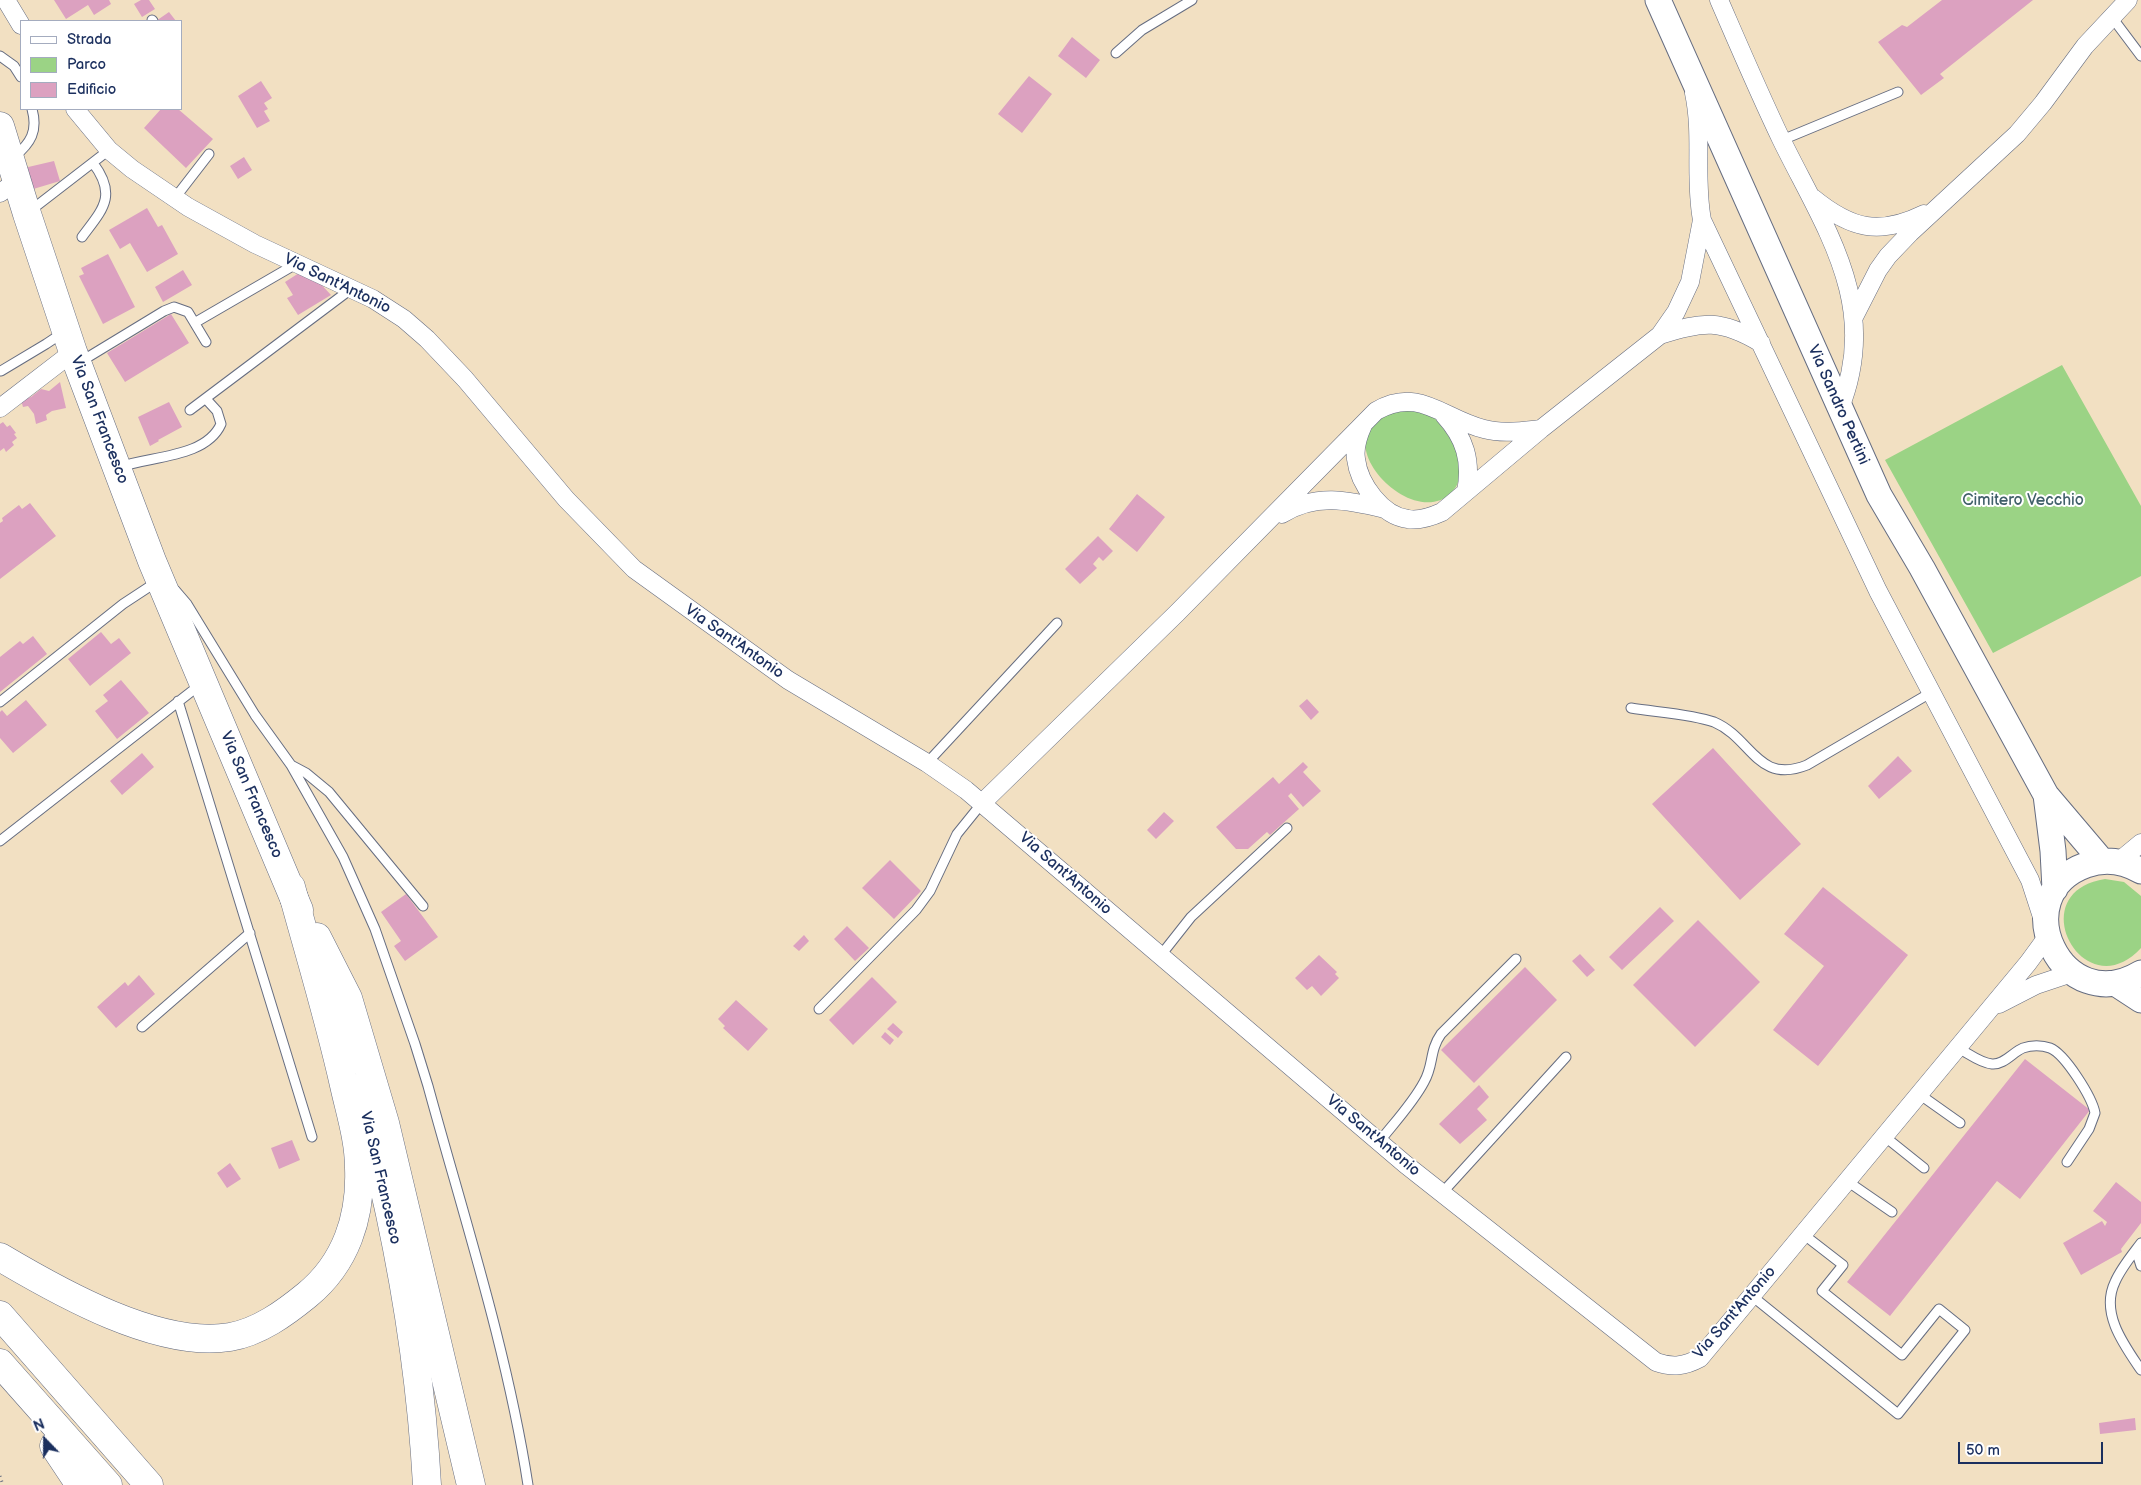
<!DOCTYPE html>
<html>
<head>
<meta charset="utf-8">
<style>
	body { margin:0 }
	#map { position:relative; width:2141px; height:1485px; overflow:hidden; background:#f2e0c2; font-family:"Balsamiq Sans",sans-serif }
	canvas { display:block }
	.legend { position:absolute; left:20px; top:20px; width:162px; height:90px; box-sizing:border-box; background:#fff; border:1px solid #a4acbf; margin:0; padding:6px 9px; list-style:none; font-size:15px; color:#1b2f5e }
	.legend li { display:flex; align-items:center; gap:10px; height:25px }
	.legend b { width:25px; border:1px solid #a4acbf }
	.north { position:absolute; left:20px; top:1415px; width:50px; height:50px; -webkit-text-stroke:4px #fff; paint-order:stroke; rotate:338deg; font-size:14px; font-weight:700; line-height:20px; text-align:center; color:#1b2f5e }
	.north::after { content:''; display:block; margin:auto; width:18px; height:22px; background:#1b2f5e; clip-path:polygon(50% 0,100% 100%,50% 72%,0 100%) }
	.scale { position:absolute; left:1958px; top:1442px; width:145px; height:22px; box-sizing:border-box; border:2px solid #1b2f5e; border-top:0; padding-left:6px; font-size:15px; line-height:18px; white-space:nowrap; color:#1b2f5e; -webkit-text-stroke:4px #fff; paint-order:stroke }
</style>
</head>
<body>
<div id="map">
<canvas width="2141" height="1485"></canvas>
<ul class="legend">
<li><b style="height:6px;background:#fff"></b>Strada</li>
<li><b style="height:14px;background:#9bd385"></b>Parco</li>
<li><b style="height:14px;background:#dca1c0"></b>Edificio</li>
</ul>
<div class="north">N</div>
<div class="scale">50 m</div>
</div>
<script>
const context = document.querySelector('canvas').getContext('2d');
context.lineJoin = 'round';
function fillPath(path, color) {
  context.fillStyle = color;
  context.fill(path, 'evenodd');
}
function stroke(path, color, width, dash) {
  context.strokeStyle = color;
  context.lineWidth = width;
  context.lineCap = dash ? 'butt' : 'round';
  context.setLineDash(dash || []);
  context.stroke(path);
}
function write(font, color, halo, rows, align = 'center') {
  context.font = font + ' "Balsamiq Sans",sans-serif';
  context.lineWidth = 4;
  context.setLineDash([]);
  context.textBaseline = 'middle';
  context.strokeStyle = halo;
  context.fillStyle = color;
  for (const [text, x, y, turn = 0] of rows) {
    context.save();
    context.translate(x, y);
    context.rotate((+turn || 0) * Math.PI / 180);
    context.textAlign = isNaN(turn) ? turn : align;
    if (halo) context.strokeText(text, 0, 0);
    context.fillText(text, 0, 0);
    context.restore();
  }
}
fillPath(new Path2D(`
	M2062,365L2141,506V576L1993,653L1885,460Z
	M1396,407C1406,409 1420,410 1430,415C1437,418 1449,437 1454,444C1461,453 1459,463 1459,473C1459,482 1457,487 1451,493C1417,527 1344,460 1371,425C1376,418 1389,412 1396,407Z
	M2105,879L2124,882L2141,896V948C2084,1010 2020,892 2105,879Z`), '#9bd385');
fillPath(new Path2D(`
	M54,0H109L111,4L94,15L88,5L66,19Z
	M141,0H149L155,9L142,17L134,4Z
	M1942,0H2033L1940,74L1944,78L1921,95L1878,42L1902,25L1907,27Z
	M169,12L176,21H156Z
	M1072,37L1100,60L1086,78L1058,56Z
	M1029,76L1052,94L1022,133L998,114Z
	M261,81L272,98L264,103L268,109L264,111L270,121L257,128L238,96Z
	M161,109H178L213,139L186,168L144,128Z
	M244,157L252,170L238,179L230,166Z
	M54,161L60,181L30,190L24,168Z
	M147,208L158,227L162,225L178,254L147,272L130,243L120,249L109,230Z
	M108,254L135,307L103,324L79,276L84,274L81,268Z
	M183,270L192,285L163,302L155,287Z
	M299,273L317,280L331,295L298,315L287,298L293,295L285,282Z
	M171,314L189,343L125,382L107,353Z
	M60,382L66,408L52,411L46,415L47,420L36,424L34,414L28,406L23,407L21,400L31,397L41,389L49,391Z
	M169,402L182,427L158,440L159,441L150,446L138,417Z
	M3,422L7,427L10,425L16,433L14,434L17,438L12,442L14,445L6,452L4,448L0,451V424Z
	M1137,494L1165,517L1137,552L1109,529Z
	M30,503L56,536L0,579V523L3,521L2,518L19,505L22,509Z
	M1098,536L1113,551L1103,561L1099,557L1093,564L1097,568L1080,584L1065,569Z
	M101,632L111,644L119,638L131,653L90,686L68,659Z
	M33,636L47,654L0,692V657L20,641L23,644Z
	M121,680L149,713L117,739L95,711L108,701L103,695Z
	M1307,699L1319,712L1311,720L1299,706Z
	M26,700L47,725L13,753L0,738V712L2,710L7,716Z
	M1713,748L1801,844L1740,900L1652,804Z
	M142,753L154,767L122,795L110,781Z
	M1898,756L1912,771L1879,799L1868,786Z
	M1303,762L1308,767L1303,772L1321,791L1303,807L1291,793L1288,796L1299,809L1270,835L1267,832L1248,849H1236L1216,827L1273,777L1279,784Z
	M1164,812L1174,821L1156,839L1147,830Z
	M890,860L921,891L894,919L862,888Z
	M1823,887L1908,955L1818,1066L1773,1030L1824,966L1784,934Z
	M406,894L438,937L405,961L394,946L401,941L381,912Z
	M1660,907L1674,921L1622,970L1609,957Z
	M1698,920L1760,982L1695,1047L1633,985Z
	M847,926L869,948L855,961L834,939Z
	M804,935L809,941L799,951L793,946Z
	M1580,954L1595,970L1587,977L1572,961Z
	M1319,955L1337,972L1335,974L1339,978L1321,996L1312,986L1307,990L1295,978Z
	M1525,967L1557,1000L1474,1083L1441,1050Z
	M139,975L155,994L116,1028L97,1007L125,982L128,986Z
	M872,977L897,1002L853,1045L829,1020Z
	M736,1000L768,1029L748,1051L723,1028L725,1026L718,1019Z
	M893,1023L903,1032L898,1038L887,1029Z
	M885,1032L894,1040L890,1045L881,1037Z
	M2025,1059L2090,1110L2020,1199L1997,1181L1890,1316L1847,1282Z
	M1479,1085L1489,1097L1477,1109L1487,1120L1460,1144L1439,1124Z
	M292,1140L300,1160L279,1169L271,1148Z
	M230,1163L241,1179L227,1188L217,1173Z
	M2116,1182L2141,1202V1223L2121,1249L2122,1252L2081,1275L2063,1243L2102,1221L2105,1226L2107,1222L2093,1211Z
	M2135,1418L2136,1430L2100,1434L2099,1423Z`), '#dca1c0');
const lane = new Path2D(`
	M2111,16L2141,56
	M152,20L153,21
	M1116,53L1142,30L1192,0
	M0,56L14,66L21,77
	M1782,140L1898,92
	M14,157C31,143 38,131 32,109
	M175,198L209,154
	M30,211L109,150
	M82,237C102,210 118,196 93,163
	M196,322L296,264
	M80,362L164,311L174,307L188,312L206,342
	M1,371L46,344L64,332
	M190,410L351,289
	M120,467C150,456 206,458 221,424L217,411L206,399
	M175,590L187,604L255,715L291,765L343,857L375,929L415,1044L428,1086C464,1218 507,1349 528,1485
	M178,701L312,1137
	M0,702L123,604L158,581
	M1631,708C1655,712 1692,714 1714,722C1752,738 1757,785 1807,765L1932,692
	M927,763L1057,623
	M291,765L306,773L329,792L423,906
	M0,841L201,684
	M1161,955L1191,917L1287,828
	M819,1009L916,910L930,891L957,834L982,803
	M142,1027L250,933
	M1958,1048C1968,1053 1980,1063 1992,1064C2004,1065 2013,1052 2023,1048C2031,1045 2042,1045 2050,1048C2065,1054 2092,1097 2095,1113L2089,1129L2067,1162
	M1919,1094L1960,1123
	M1884,1136L1924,1168
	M1379,1142C1394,1123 1413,1103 1424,1082C1434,1065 1429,1051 1441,1034L1516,959
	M1847,1181L1892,1212
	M1442,1193L1566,1057
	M2141,1243C2132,1255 2121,1268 2115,1282C2100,1313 2124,1345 2141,1370
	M2136,1250L2141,1266
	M1752,1296L1898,1414L1965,1330L1939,1309L1902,1355L1822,1291L1843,1265L1803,1234`);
const street = new Path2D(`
	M6,0L21,25
	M1719,0C1739,46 1759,93 1781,139C1825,229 1882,306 1839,410
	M1694,93C1703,135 1694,178 1702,220L1878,591L2030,880L2043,920
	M75,109L109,150L132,169L188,207L255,244L373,299L404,319L427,339L465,379L566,499L634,569L788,680L927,763L966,790L1405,1164L1656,1362C1673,1368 1685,1366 1700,1358L2028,963L2047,937
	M0,193L17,181
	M1813,198C1851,229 1879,236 1924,214
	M1854,317L1878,270L1888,256L1910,233L2017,134L2043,103L2085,46L2128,0
	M1660,335C1703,321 1721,319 1761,343
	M0,408L73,352
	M1444,415C1465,438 1472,461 1466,492
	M1363,425C1358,436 1354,447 1356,459C1359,484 1382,516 1408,519C1420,521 1431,517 1442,512L1541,429L1660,335L1676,312L1690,282L1702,220
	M1282,514C1315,493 1348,500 1385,509
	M982,803L1177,613L1376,411C1419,386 1443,419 1484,429C1502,434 1522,431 1541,429
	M2118,862L2141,843
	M1999,1004L2036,985L2072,973`);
const secondary = new Path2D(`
	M1658,0L1879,495L1922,568L2046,795L2102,861
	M2046,795L2053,851L2055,889
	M2141,871C2124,861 2105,858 2086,865C2003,895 2062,1021 2141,973
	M2115,983L2141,1000`);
const primary = new Path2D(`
	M0,126L27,214L73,352L152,561L299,910
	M358,1088C369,1130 381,1172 390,1214C409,1303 422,1394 427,1485`);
const highway = new Path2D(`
	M317,937L348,998L385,1123L471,1485
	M0,1257C59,1292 159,1349 230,1337C259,1332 285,1313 307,1295C346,1263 361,1217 359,1168C359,1140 350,1112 344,1085C329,1018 309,953 291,887
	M0,1315L149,1485
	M0,1363L108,1485
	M54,1446L80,1485`);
stroke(lane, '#666d81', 11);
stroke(street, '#666d81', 19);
stroke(secondary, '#666d81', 27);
stroke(primary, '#666d81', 29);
stroke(highway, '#666d81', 29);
stroke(new Path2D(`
	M0,1476L3,1485`), '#666d81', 3, [1, 4]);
stroke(lane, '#fff', 9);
stroke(street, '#fff', 18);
stroke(secondary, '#fff', 25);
stroke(primary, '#fff', 28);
stroke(highway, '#fff', 28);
write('16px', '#1b2f5e', '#fff', [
	["Via Sant'Antonio",337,284,26],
	["Via Sandro Pertini",1838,405,66],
	["Via San Francesco",99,420,69],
	["Via Sant'Antonio",734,642,35],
	["Via San Francesco",251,795,67],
	["Via Sant'Antonio",1065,874,41],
	["Via Sant'Antonio",1373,1136,40],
	["Via San Francesco",380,1178,77],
	["Via Sant'Antonio",1735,1313,-49]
]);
write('16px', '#41606a', '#fff', [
	["Cimitero Vecchio",2023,501]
]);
</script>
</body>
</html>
